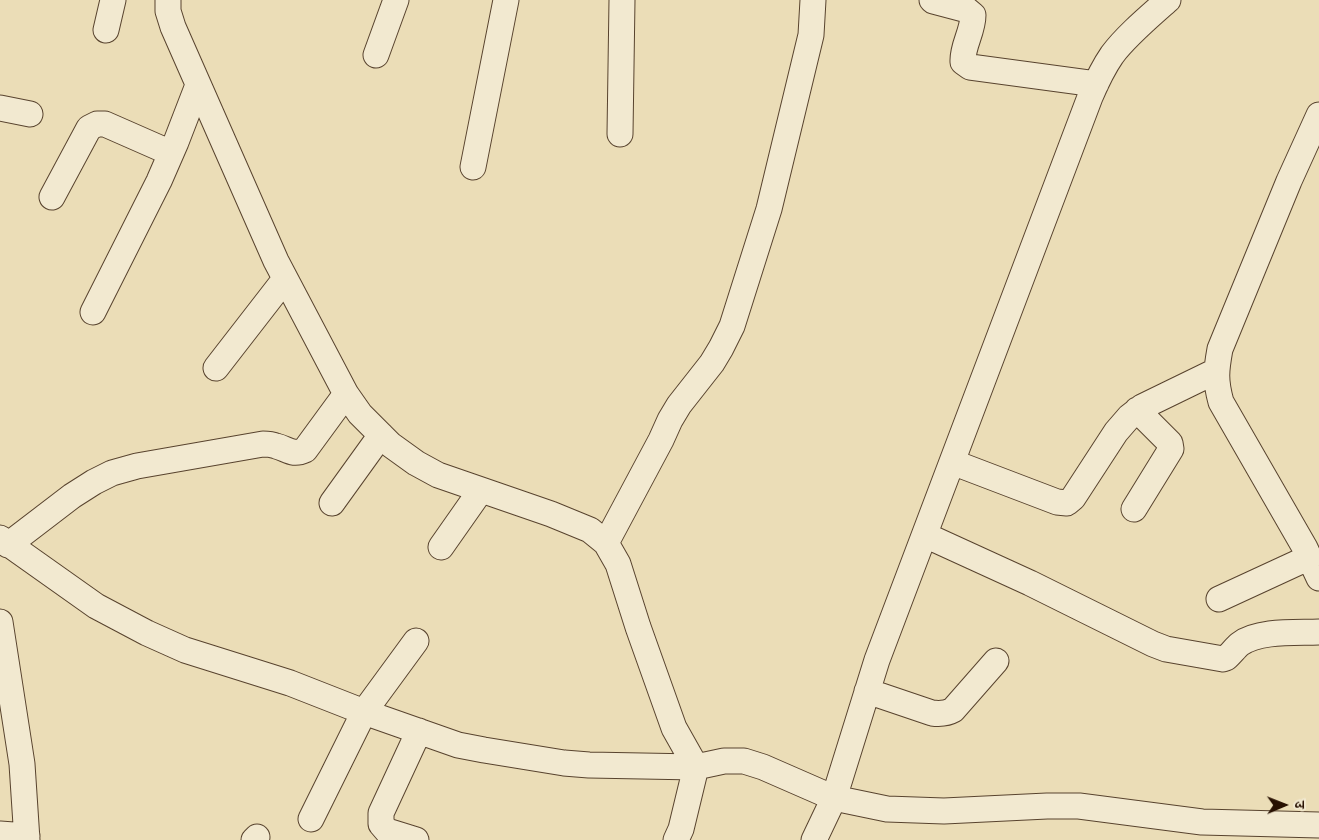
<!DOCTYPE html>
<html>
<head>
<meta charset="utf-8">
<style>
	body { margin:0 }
	#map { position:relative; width:1319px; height:840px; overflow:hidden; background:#ebddb7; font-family:"IM FELL DW Pica","Noto Serif Devanagari",serif }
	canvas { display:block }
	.north { position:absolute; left:1259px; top:780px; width:50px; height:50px; -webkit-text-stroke:4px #f2e9d0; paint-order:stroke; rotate:89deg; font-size:14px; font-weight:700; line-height:20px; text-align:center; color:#271001 }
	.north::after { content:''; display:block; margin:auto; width:18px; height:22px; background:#271001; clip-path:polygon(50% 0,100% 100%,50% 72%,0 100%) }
</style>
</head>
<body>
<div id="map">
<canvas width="1319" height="840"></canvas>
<div class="north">उ</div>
</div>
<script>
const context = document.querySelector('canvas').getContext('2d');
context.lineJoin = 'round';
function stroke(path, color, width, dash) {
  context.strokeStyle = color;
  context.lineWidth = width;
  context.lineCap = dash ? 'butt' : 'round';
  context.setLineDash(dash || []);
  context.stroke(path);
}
const minor = new Path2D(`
	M168,0V11L173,27L276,261L346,394L360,414L391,445L416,463L438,475L551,514L590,530L606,543L618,564L638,627L674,728L696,767L681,829L676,840
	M932,0L933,1L967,10L973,15C973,32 962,46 963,62L970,67L1096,84
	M106,30L113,0
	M376,55L396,0
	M0,108L30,114
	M1319,115L1289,181L1220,349C1216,371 1215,380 1221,402L1305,548L1319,578
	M620,134L622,0
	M473,167L506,0
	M52,197L89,128L97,124H105L171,153
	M93,312L159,181L176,142L198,85
	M216,368L285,279
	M952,462L1057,502L1067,503L1073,498L1116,432L1129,417L1142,407L1216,371
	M332,503L381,435
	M1134,509L1171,449L1170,443L1137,410
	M925,535L1030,583L1153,644L1166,649L1223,659L1226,658C1231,654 1235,648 1240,644C1259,630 1296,633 1319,632
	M0,538L96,606L147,633L185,650L290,683L364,712L458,745L484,750L564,763L589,765L696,767L724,761H744L763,767L834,798L887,809L944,811L1047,806H1079L1202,822L1319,825
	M606,543L661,440L670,420L679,405L712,363L721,348L732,326L769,209L811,35L813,0
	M8,545L72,496L94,482L112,473L137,466L263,444C267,444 271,444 276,446C288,449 292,456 305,450L346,394
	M441,547L481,490
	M1219,599L1310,557
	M0,622L22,764L27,840
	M867,691L932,713C940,714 946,714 953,710L996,661
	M311,819L364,712L416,641
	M0,834L27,836
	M254,840L257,837
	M416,840L387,831L381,824V813L419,731
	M814,840L834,798L877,660L1090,97C1096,83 1103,68 1112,55C1126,36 1150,16 1168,0`);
stroke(minor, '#58432e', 27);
stroke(minor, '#f2e9d0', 25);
</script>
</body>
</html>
